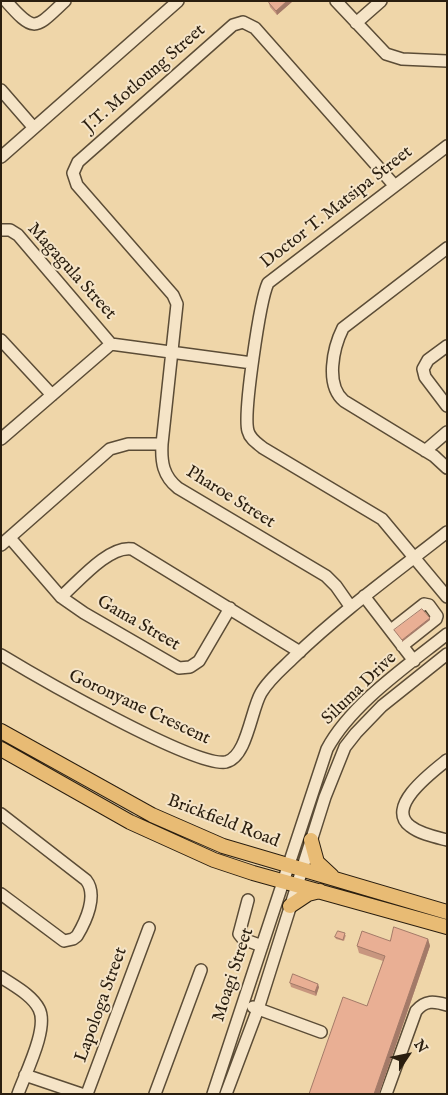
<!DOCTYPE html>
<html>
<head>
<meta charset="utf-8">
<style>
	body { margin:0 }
	#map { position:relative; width:448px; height:1095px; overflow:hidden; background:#efd6a9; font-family:"IM FELL English",serif }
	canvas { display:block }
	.frame { position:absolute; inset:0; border:2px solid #2a1e0f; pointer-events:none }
	.north { position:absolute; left:383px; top:1030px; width:50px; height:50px; -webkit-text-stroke:4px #f5e4c7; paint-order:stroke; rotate:56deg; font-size:14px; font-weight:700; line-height:20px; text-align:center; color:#2a1e0f }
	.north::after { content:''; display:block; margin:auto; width:18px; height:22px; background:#2a1e0f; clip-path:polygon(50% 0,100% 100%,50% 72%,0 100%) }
</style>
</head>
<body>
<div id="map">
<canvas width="448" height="1095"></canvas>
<div class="frame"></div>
<div class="north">N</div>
</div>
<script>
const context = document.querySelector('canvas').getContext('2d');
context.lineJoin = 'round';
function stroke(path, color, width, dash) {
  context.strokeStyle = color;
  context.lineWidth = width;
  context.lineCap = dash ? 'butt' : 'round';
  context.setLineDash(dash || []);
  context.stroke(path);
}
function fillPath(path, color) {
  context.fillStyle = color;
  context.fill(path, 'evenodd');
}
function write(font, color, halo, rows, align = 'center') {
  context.font = font + ' "IM FELL English",serif';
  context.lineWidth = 4;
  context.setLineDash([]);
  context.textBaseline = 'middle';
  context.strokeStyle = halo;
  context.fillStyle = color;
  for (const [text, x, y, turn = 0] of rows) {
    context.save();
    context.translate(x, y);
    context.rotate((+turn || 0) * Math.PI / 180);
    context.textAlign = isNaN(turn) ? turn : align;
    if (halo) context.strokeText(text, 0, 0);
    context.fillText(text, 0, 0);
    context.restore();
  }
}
const minor = new Path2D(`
	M6,1C35,34 35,29 65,1
	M336,1L386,54L402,59L447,61
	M356,23L381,1
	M1,90L34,128
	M447,146L268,283C260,300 243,414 248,431C250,439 257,443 263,448L382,519L447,597
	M1,157L178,1
	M1,230H10L18,235L111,344L252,363
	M447,248L343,328C333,348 325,385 344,401L434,456L447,468
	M1,340L52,395
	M447,346L428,360L423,369L425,377L447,406
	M1,439L111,344
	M425,451L447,432
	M10,538L61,597L84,613L179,668L190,667L199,661L230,608
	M1,545L110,449L128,444H162
	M364,596L414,661
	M61,597C78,582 109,545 132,549L300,652
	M350,606L336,586L326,576L178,488C163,476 161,462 162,444L177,304L173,295L77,185L73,173L78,162L233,25L243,22L255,28L394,185
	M391,630L424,604L429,605L437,616L436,619L402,646
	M1,655C34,675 195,768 226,762C247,757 251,710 261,693C269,679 283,668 294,657C342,611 395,573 447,532
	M447,760C432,772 385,807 410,826C420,834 435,837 447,840
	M1,814L86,880C98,895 86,921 77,936L73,939L64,941L1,894
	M248,900L239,934L243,939L262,946
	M1,977C14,986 32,995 39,1009C49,1028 25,1074 18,1094
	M253,1007L321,1032
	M25,1075L81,1094
	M87,1094L149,928
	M155,1094L201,970
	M213,1094L327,749C351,704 407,666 447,634
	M226,1094L258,1009L325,797L345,747L356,733L382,706L447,654
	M386,1094L416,1011C425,1000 434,1001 447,1005`);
const major = new Path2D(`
	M1,731L152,815L223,846L447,912
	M1,749L130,822L214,860L253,873L447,927
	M311,840L317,862L332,876
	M290,906L308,894L320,891`);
stroke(minor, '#5b4c36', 14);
stroke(major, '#2a1e0f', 16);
stroke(minor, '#f5e4c7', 11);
stroke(major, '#e8bb74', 14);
fillPath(new Path2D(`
	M270,1H293L277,15L270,7L269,3Z
	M346,935L344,941L336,939L335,937Z
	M428,939L430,946L379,1094H309L367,1006L383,961L359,953L357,946L390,941Z
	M290,983L319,987L316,996L291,987Z`), '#c8967f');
fillPath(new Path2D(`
	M287,1H293L277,15L276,11Z
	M430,618V620L402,642V640Z
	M428,939L430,946L379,1094H374Z
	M318,984L319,987L316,996L315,992Z`), '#a37a68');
const building = new Path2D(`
	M270,1H287L276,11L269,3Z
	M422,609L430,618L402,640L394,630Z
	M394,927L428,939L374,1094H309L343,997L367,1006L385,956L357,946L362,931L390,941Z
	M338,931L345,933L343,940L335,937Z
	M293,974L318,984L315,992L290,983Z`);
fillPath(building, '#e9af94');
stroke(building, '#a37a68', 1);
write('18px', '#2a1e0f', '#f5e4c7', [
	["J.T. Motloung Street",145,79,-41],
	["Doctor T. Matsipa Street",337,208,-38],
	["Magagula Street",71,272,48],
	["Pharoe Street",230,498,32],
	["Gama Street",138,624,30],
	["Siluma Drive",360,689,-44],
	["Goronyane Crescent",139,708,25],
	["Brickfield Road",223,822,21],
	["Moagi Street",234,975,-72],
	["Lapologa Street",102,1005,-70]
]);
</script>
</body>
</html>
